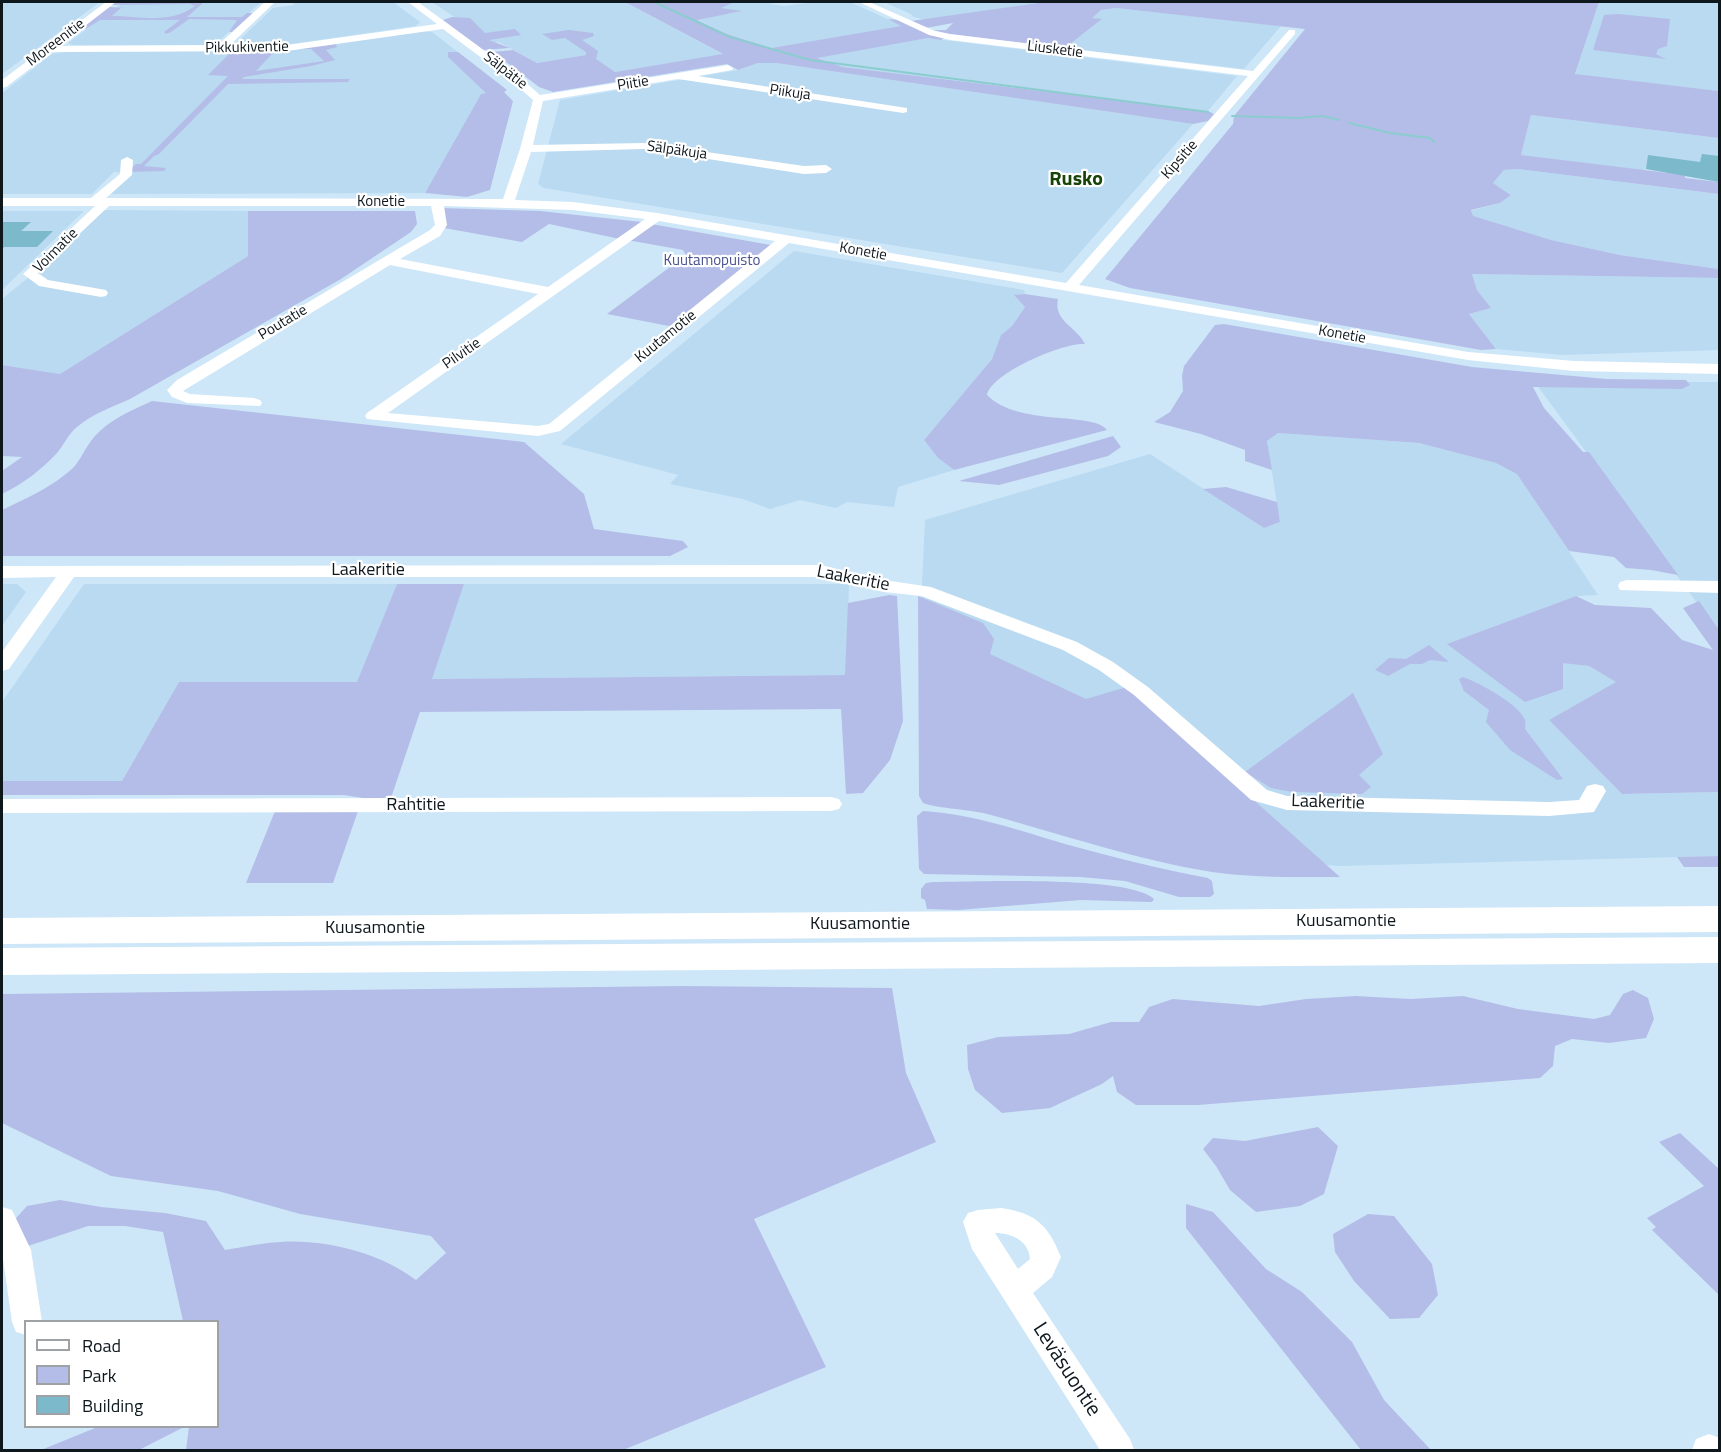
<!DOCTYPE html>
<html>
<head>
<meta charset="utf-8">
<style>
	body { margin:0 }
	#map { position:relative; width:1721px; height:1452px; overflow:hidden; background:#cde7f9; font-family:"Titillium Web",sans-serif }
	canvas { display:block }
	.frame { position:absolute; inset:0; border:3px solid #0d171c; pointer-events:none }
	.legend { position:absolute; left:24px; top:1320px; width:195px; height:108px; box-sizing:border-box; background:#fff; border:2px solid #9ea2a4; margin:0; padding:8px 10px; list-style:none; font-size:18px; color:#0d171c }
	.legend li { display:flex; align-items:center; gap:12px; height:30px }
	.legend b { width:30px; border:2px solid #9ea2a4 }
</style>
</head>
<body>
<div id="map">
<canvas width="1721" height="1452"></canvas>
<div class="frame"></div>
<ul class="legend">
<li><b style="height:8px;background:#fff"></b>Road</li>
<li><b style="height:16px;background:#b4bde7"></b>Park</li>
<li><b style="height:16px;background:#7cb9ca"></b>Building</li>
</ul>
</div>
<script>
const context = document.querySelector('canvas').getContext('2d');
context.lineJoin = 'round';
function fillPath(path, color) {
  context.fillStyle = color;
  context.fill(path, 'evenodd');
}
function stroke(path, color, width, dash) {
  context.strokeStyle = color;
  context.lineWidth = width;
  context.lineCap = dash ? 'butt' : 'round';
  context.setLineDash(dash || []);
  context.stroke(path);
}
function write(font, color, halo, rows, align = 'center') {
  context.font = font + ' "Titillium Web",sans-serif';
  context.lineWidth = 4.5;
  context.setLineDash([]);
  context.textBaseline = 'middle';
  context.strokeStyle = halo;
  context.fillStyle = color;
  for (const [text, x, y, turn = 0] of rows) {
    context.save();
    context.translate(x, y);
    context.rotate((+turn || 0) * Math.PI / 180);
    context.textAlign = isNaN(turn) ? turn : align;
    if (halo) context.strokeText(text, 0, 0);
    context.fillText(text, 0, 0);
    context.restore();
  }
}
fillPath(new Path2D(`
	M2,2H100L2,74Z
	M123,2H261L217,43L207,45H72L68,43Z
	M292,2H393L420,22L416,26L284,45H242L236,43L273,8L295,5Z
	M432,2H625L724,55L615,72L586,55L537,63L499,42L493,43Z
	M735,2H773L770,4L784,6L816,2H850L903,26L771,48L727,34L696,19L739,12L719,8Z
	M884,2H1045L925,20L911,16L913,15Z
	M1599,2H1719V91L1575,75Z
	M1116,8L1281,26L1244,69L1065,48L1101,20L1091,18L1101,10Z
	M423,31L432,32L507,90L481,94L425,193L111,194L132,173L114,172L92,194H2V93L52,54L65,52L285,51Z
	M928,38L1237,76L1208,111L843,67L815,57Z
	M758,63H776L1193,124L1062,273L544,188L538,184L560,100L738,70Z
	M1531,115L1719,138V182L1646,169L1641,171L1521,155Z
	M1518,169L1719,194V269L1620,255L1551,240L1473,217L1471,211L1500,203L1511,195L1493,183L1504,170Z
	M104,210L248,211V256L60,374L2,365V299L55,256Z
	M2,211H84L2,290Z
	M794,251L1024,290L1025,294L1015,296L1025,307L1012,326L1001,335L992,359L924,440L938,458L954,470L898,487L894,507L847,502L836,508L800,500L770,509L743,499L670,484L678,475L561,444Z
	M1472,274L1719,278V350L1563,355L1496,349L1469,314L1491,308L1477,290Z
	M1531,377L1609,382H1719V633Z
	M1278,433L1419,443L1496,463L1517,473L1598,595L1576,596L1448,644L1589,666L1617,682L1549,720L1622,794L1719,792V856L1340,866L1313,864L1091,705L920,627L925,520L1150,454L1264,528L1280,522L1267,441Z
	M2,584H17L26,592L2,626Z
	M84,584H397L358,682H179L122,781H2V702Z
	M464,584H849L846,675L431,679Z`), '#b9daf0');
fillPath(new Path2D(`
	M116,2H204L187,17H242L247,13H253L232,32H229L237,20L189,19L171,32L166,34L164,32L180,20H100L86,29H79L109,7L127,8H121L112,16C138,16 170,25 195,6L190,4L111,5Z
	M625,2H735L721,8L742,11L697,20L727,34L771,48L901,26L888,19L898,20L944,38L941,40L928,38L817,58L843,67L1208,111L1214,114L1208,121L1193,124L776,63H758L738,70L727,64L553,92L539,87L493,52L513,50L537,63L586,55V52L565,38L552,40L542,34L569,30L593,33L594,36L582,40L598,51L596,59L615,72L723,54Z
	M1045,2H1599L1575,74L1719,91V138L1531,115L1521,155L1685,175V178L1719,182V194L1518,169L1504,170L1493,183L1511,195L1500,203L1471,210L1473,216L1551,240L1620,255L1719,269V278L1472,274L1477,290L1491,308L1469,314L1496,349L1481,350L1130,288L1105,279L1233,124L1234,116L1305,29L1116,8L1101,10L1092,18L1102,19L1065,48L948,34L934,30H946L953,23L926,28L911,21Z
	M1618,14L1670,19L1667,46L1658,49L1656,54L1666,59L1593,50L1604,15Z
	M452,17L470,18L485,33L515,29L521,35L489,40L510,48L483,50L443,20Z
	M336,44L337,47L326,50L335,60L311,66L244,77L242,79H350L348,82L228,84L159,154L154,156L144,166L166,168L164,171L128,172L136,164H141L228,76L208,75L231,52L199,51H286L274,52L256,71L324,61L311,49H292Z
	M448,52H458L507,90L504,92L513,101L490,190L467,197L425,193L481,94L486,93L448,57Z
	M441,208L540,211L642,222L620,239L549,224L522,242L444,228Z
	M248,211H415L417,224L411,232L341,279L130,399C112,407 92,414 77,427C68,434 64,445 57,453C41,470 23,484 2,494V471L22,457L2,456V365L60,374L248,256Z
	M651,224L771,245L674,327L607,314L686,255L683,250L627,240Z
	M1025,294L1058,299C1053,321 1077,327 1085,344C1064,342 991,373 987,395C1018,427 1093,411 1107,430L954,470L938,458L924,440L992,359L1001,335L1012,326L1025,307L1014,295Z
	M1224,324L1472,367L1607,379L1686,380L1690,385L1682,389L1533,387L1544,408L1583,452H1589L1678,575L1651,570L1626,568L1614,557L1569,551L1517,474L1496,463L1419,443L1278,433L1267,441L1272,470L1245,461V450L1201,434L1154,422L1170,412L1183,391L1182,376L1184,366L1215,325Z
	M152,401L524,442L584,494L594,529L683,541L688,547L670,556H2V510C27,498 52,487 73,468C81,459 84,450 91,441C106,421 130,411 152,401Z
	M1113,436L1121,447L1108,456L999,485L959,481Z
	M1226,487L1277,502L1280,522L1264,528L1203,489Z
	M397,584H464L432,679L845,675L848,603L889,595L897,596L903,721L890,760L863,793L846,794L841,709L420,712L391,798H363L344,795H2V781H122L179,682H357Z
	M918,596L983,623L994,639L990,654L1086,699L1127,687L1340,877C1298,877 1254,878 1212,872C1137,860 1064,835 991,815C972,809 938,809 923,803L919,796Z
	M1576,596L1595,605L1651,608L1682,640L1713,650L1683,608L1699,601L1719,630V792L1622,794L1549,720L1616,682L1589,666L1563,663V689L1525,702L1447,644Z
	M1429,645L1449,662L1430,660L1422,664H1410L1388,676L1375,670L1389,658L1406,659Z
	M1463,677C1479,683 1518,703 1525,720C1526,723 1525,726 1525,729L1563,779L1557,780L1510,750L1486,722L1489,710L1464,691L1459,679Z
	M1353,693L1383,754L1359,775L1371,787L1362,794L1292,792L1271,788L1245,772Z
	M275,811H358L333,883H246Z
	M923,811C973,814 1018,830 1065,844C1112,857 1160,869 1208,878L1212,881L1214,894L1210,897H1179L1125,881L1080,877L924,874L919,869L917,816Z
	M1719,856V867H1684L1677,857Z
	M933,882C974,882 1129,875 1154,899L1152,902L1081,900L958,910L927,909L925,900L921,898V889L926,883Z
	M682,986L892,988L906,1073L936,1142L754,1219L826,1367L623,1450H186L189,1427L218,1426V1322L183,1321L163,1232L125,1226H88L16,1250L8,1227L27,1206L60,1200L101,1207L165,1213L206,1221L225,1250C243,1247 262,1243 280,1242C326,1239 380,1253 416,1280L446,1253L431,1236L300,1214L218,1191L111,1176L2,1123V994Z
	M1633,990L1648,998L1654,1019L1646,1038L1609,1043L1572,1039L1555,1046L1553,1066L1540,1078L1198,1105H1136L1117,1092L1113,1076L1102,1084L1050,1108L1002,1113L975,1090L968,1069L967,1045L998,1037L1069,1034L1111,1022H1139L1149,1007L1173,999L1259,1006L1306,999L1356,996L1411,999L1463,996L1518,1009L1594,1019L1610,1015L1623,994Z
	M1318,1127L1338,1146L1324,1194L1300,1206L1256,1212L1230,1190L1216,1166L1203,1149L1213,1138L1245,1141Z
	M1680,1133L1719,1169V1295L1652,1230L1656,1227L1647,1218L1704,1186L1659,1142Z
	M1186,1204L1213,1212L1266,1269L1302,1292L1352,1342L1384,1400L1431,1450H1361L1186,1228Z
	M1368,1214L1394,1216L1432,1264L1438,1295L1419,1318L1390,1319L1354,1281L1335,1252L1333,1234Z
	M100,1426H184V1427L139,1450H41Z`), '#b4bde7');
stroke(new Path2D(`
	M654,2L730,37L810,60L1208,112
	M1232,116L1298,118L1323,116L1339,120
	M1349,123L1390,133L1430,138L1434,142`), '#8bcdcf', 2);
fillPath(new Path2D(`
	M1702,154L1719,156V182L1646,169L1648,155L1700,162Z
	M2,222H31L21,231H53L37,247H4L2,250Z`), '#7cb9ca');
fillPath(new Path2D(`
	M106,2H116L59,46L218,45L265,2H275L230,45H287L437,24L408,2H418L515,73L540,95L728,65L733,68L732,70L698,76L907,108V112L903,113L678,79L543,101L533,145L644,143L804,166L826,165L832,169L826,173L804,174L644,149L531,152L515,200L573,202L657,213L1066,283L1248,76L950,40L929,35L859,2H869L935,31L950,34L1253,71L1289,30H1295V34L1079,285L1468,352L1574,361L1720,364V374L1574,371L1468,360L789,243L560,431L538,436L367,419L365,416L367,413L538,294L390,265L183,391L190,394L254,398L260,400L262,403L260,406L187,403L172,397L167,390L177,380L430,230L435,225L431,206H109L38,273L48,280L106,290L108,293L106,296L101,297L39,286L23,274L95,206H2V198H91L120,174L121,160L127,157L133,160L132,175L106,198L503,199L520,149L533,100L507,77L443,29L287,51L52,52L6,87L2,88V80ZM444,206L573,210L645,219L548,287L400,259L440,236L447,225ZM659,221L775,241L549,424L538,426L388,413Z
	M821,565L884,580L931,587L1077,642L1113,662L1148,687L1267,790L1287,796L1549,802L1579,800L1587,786L1595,784L1603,786L1606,791L1594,812L1549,816L1287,810L1251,800L1134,695L1099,670L1063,650L921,596L884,592L821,577H74L9,669L2,671V652L56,577L2,578V566Z
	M1627,580L1720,581V593L1620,590L1618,586L1620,582Z
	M831,797L839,799L842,804L839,809L831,811L2,813V799Z
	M2,1207L12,1210L31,1250L42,1322H26V1335L16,1332L12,1322L2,1252Z
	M1001,1208C1036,1213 1048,1225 1061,1257L1052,1277L1033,1293L1130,1439L1134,1450H1100L972,1249L963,1222L968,1213L978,1210ZM995,1233C1012,1233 1029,1241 1030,1259L1018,1269Z
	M1709,1434L1720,1438V1450H1692L1696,1439Z`), '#fff');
fillPath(new Path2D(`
	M1720,906V932L2,944V918Z
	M1720,937V963L2,975V948Z`), '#fff');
write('15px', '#0d171c', '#fff', [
	["Moreenitie",56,43,-37],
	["Pikkukiventie",247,48,-1],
	["Liusketie",1055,50,7],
	["Sälpätie",505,71,38],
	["Piitie",633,84,-9],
	["Piikuja",790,93,8],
	["Sälpäkuja",677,151,8],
	["Kipsitie",1180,160,-49],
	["Konetie",381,202],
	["Voimatie",56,251,-45],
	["Konetie",863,252,10],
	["Poutatie",283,323,-31],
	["Konetie",1342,335,10],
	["Kuutamotie",666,337,-39],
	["Pilvitie",462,354,-35]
]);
write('15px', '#4a528d', '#fff', [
	["Kuutamopuisto",712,261]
]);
write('18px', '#0d171c', '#fff', [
	["Laakeritie",368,571],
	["Laakeritie",853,579,11],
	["Laakeritie",1328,803,2],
	["Rahtitie",416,806],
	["Kuusamontie",1346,922],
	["Kuusamontie",860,925],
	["Kuusamontie",375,929]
]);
write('bold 20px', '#184407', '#fff', [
	["Rusko",1076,180]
]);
write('21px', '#0d171c', '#fff', [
	["Leväsuontie",1066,1370,57]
]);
</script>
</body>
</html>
